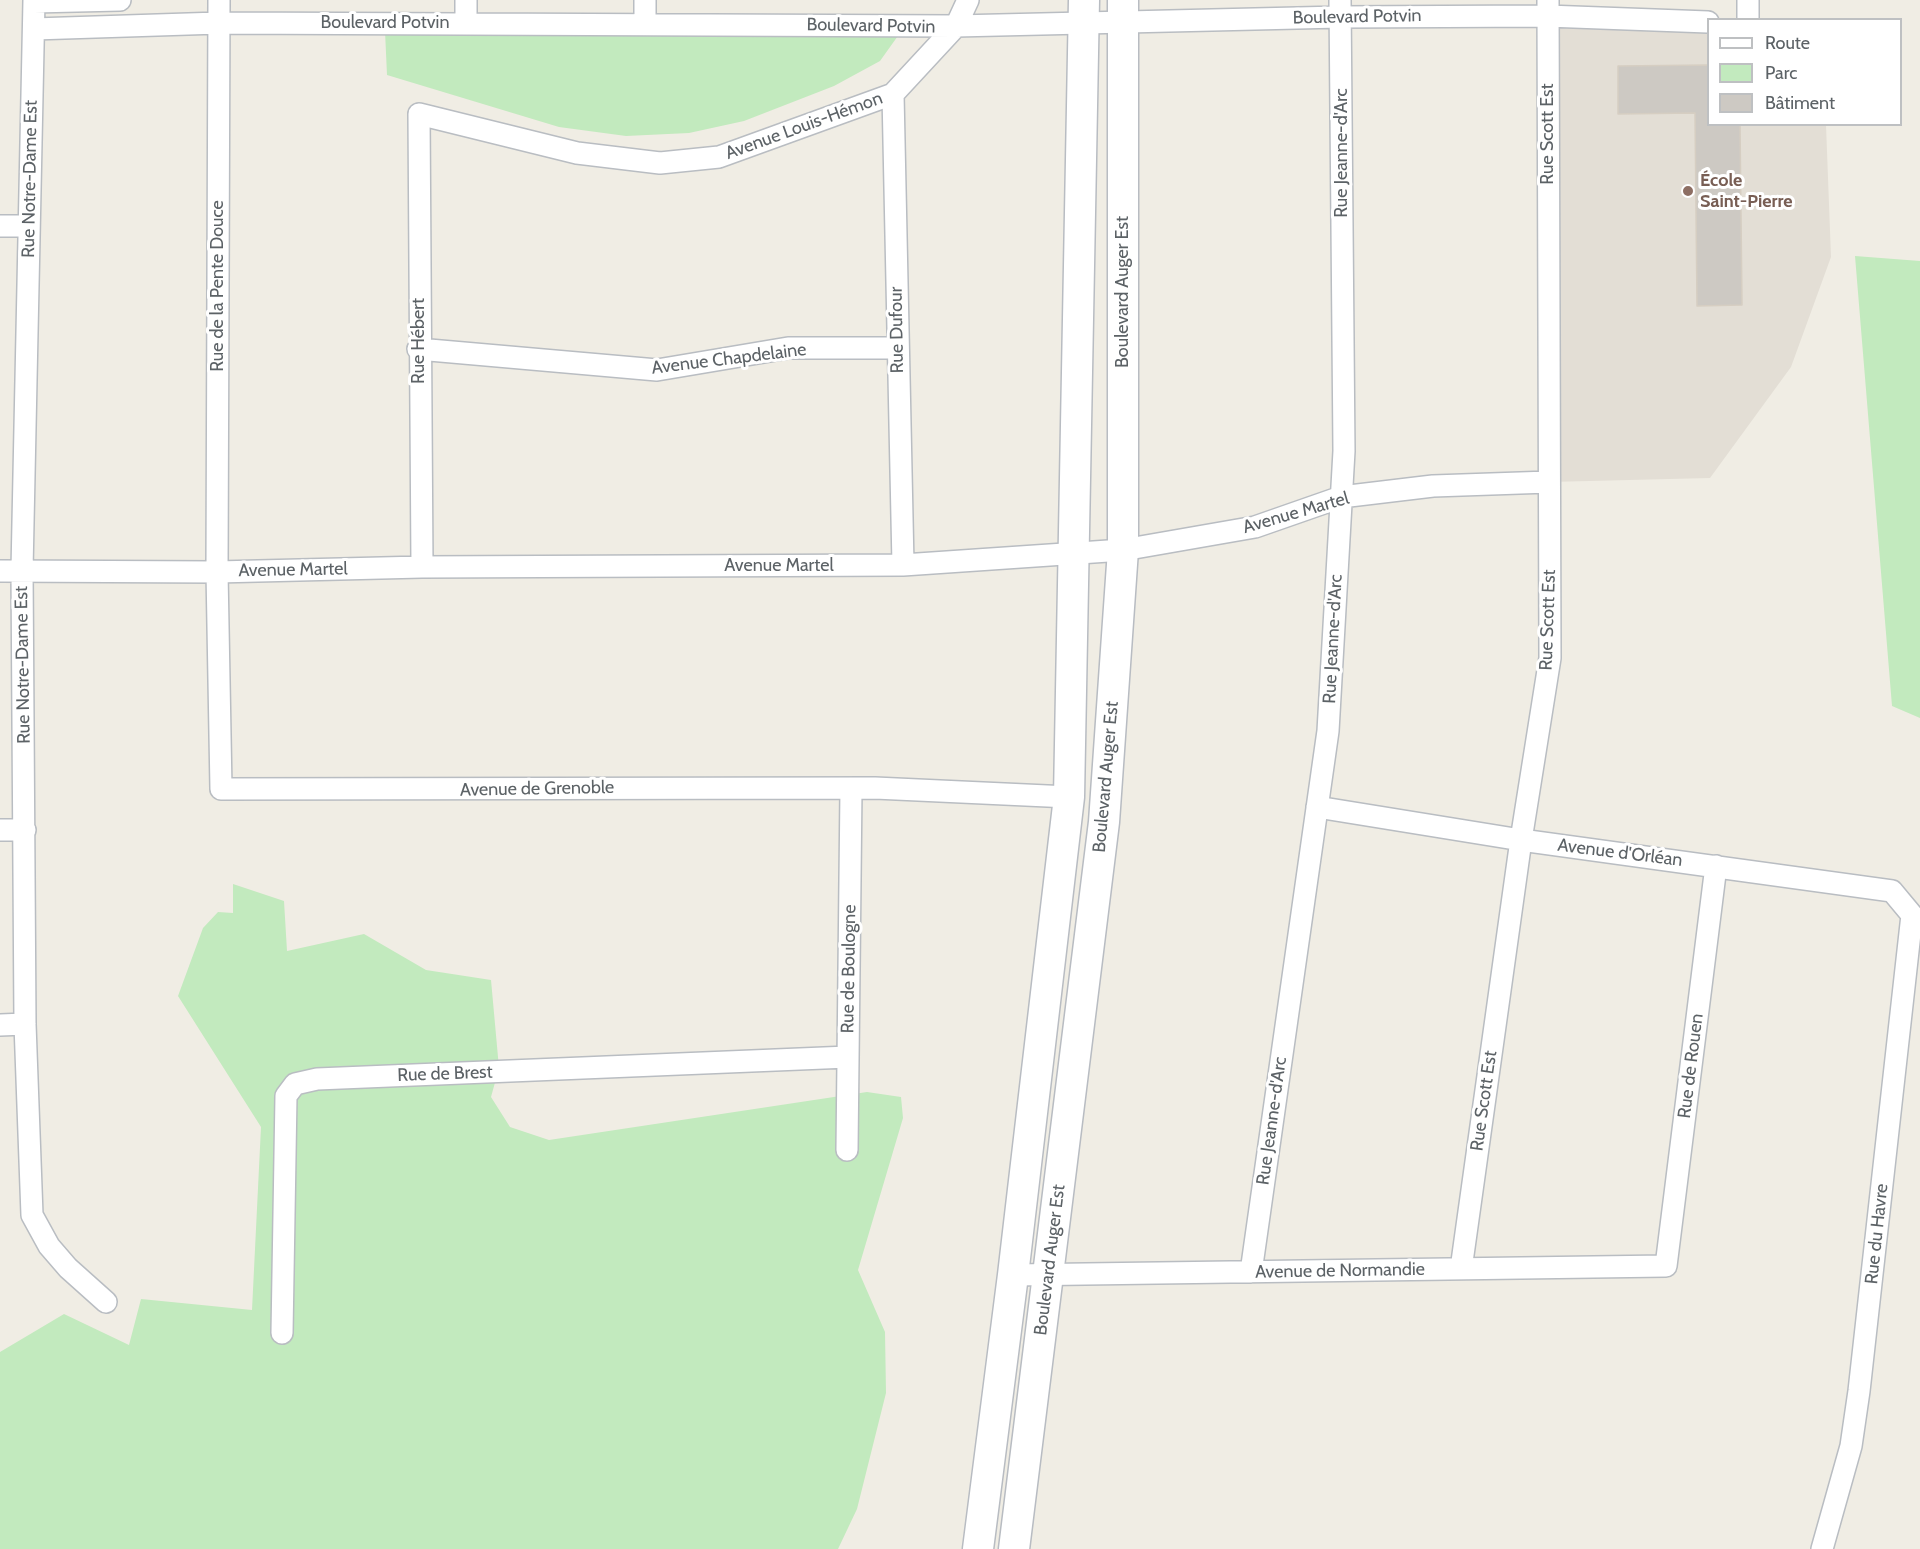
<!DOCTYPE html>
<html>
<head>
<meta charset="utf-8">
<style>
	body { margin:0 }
	#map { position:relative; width:1920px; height:1549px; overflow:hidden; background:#f0ede4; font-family:Cabin,sans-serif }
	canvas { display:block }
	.legend { position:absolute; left:1707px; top:18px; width:195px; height:108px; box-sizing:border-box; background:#fff; border:2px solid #bec0c2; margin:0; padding:8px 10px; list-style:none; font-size:18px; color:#5c6266 }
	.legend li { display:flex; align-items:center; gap:12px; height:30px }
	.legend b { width:30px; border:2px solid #bec0c2 }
</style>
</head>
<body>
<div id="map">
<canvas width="1920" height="1549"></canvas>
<ul class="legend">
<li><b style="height:8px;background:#fff"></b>Route</li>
<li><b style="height:16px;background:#c2eabe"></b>Parc</li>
<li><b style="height:16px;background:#cdc9c3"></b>Bâtiment</li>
</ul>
</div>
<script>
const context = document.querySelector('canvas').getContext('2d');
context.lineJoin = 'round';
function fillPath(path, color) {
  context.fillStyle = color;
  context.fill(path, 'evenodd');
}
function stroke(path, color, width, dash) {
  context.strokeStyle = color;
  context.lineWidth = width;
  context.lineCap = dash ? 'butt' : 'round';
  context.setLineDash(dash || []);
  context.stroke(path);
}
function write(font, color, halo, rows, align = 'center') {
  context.font = font + ' Cabin,sans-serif';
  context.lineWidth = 6;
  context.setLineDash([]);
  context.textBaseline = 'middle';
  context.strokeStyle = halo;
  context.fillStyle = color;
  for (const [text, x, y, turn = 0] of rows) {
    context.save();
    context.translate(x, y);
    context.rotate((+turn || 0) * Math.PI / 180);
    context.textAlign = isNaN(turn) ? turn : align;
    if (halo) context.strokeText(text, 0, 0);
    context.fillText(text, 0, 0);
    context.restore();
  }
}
fillPath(new Path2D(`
	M1547,16L1708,23V124L1826,125L1831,257L1791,367L1710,478L1549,482Z`), '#e3ded5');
fillPath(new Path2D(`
	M385,31L900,33L880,61L834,86L744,121L689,133L626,136L559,127L387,75Z
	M1855,256L1920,261V718L1892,706Z
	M233,884L284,901L287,951L364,934L426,970L491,980L499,1068L491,1097L510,1127L549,1140L867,1092L901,1097L903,1118L858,1270L885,1332L886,1393L857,1509L838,1549H0V1352L64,1314L129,1345L141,1299L252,1310L261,1127L178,996L203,928L218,912L233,913Z`), '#c2eabe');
const building = new Path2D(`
	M1708,65V124H1740L1742,305L1697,306L1695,113L1618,114V66Z`);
fillPath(building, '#cdc9c3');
stroke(building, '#d6cec2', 1.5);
const street = new Path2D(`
	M34,0L22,570L25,1024L32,1215L49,1246L68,1268L106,1302
	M219,0L217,572L221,789L875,788L1069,797
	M1748,0V20
	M34,2L120,0
	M466,23V0
	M645,23V0
	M34,29L219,23L956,26L1340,17L1547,16L1708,22
	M893,94L903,565
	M0,226H29
	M418,349L657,370L788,348H897
	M422,567L419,114L577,153L660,163L719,157L893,94L956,26L968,0
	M0,571L217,572L422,567L903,565L1123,550L1255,527L1341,497L1433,486L1549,482
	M1317,807L1521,840L1892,891L1912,915L1859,1391L1851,1446L1822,1549
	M0,830H25
	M0,1025L25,1024
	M847,1150L851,789
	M1461,1269L1521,840L1550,658L1548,0
	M1251,1272L1328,731L1344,451L1340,0
	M1013,1275L1666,1266L1716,866
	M282,1333L286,1096L295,1084L317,1079L848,1057`);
const secondary = new Path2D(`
	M978,1549L1013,1275L1069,797L1084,0
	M1014,1549L1104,822L1123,550V0`);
stroke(street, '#b9bdc2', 24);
stroke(secondary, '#b8bcc2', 33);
stroke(street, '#fff', 21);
stroke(secondary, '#fff', 30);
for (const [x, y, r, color] of [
	[1688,191,6,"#8d6e63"]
]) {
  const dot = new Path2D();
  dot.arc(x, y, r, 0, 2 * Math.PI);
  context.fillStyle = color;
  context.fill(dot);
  stroke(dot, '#fff', 2);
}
write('18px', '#5c6266', '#fff', [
	["Boulevard Potvin",1357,17,-1],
	["Boulevard Potvin",385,23],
	["Boulevard Potvin",871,26,1],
	["Avenue Louis-Hémon",804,126,-20],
	["Rue Scott Est",1548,134,-90],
	["Rue Jeanne-d'Arc",1342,153,-90],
	["Rue Notre-Dame Est",30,179,-89],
	["Rue de la Pente Douce",218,286,-90],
	["Boulevard Auger Est",1123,292,-90],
	["Rue Dufour",897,330,-91],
	["Rue Hébert",419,341,-90],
	["Avenue Chapdelaine",729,359,-7],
	["Avenue Martel",1296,513,-16],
	["Avenue Martel",779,566],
	["Avenue Martel",293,570,-1],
	["Rue Scott Est",1548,620,-88],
	["Rue Jeanne-d'Arc",1333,639,-87],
	["Rue Notre-Dame Est",23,665,-91],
	["Boulevard Auger Est",1106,777,-85],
	["Avenue de Grenoble",537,789,-1],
	["Avenue d'Orléan",1620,853,7],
	["Rue de Boulogne",849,969,-89],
	["Rue de Rouen",1691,1066,-83],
	["Rue de Brest",445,1074,-2],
	["Rue Scott Est",1484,1101,-82],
	["Rue Jeanne-d'Arc",1272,1121,-82],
	["Rue du Havre",1877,1234,-84],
	["Boulevard Auger Est",1050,1260,-83],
	["Avenue de Normandie",1340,1271,-1]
]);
write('bold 18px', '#785e54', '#fff', [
	["École",1700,181],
	["Saint-Pierre",1700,202]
], 'left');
</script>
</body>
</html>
